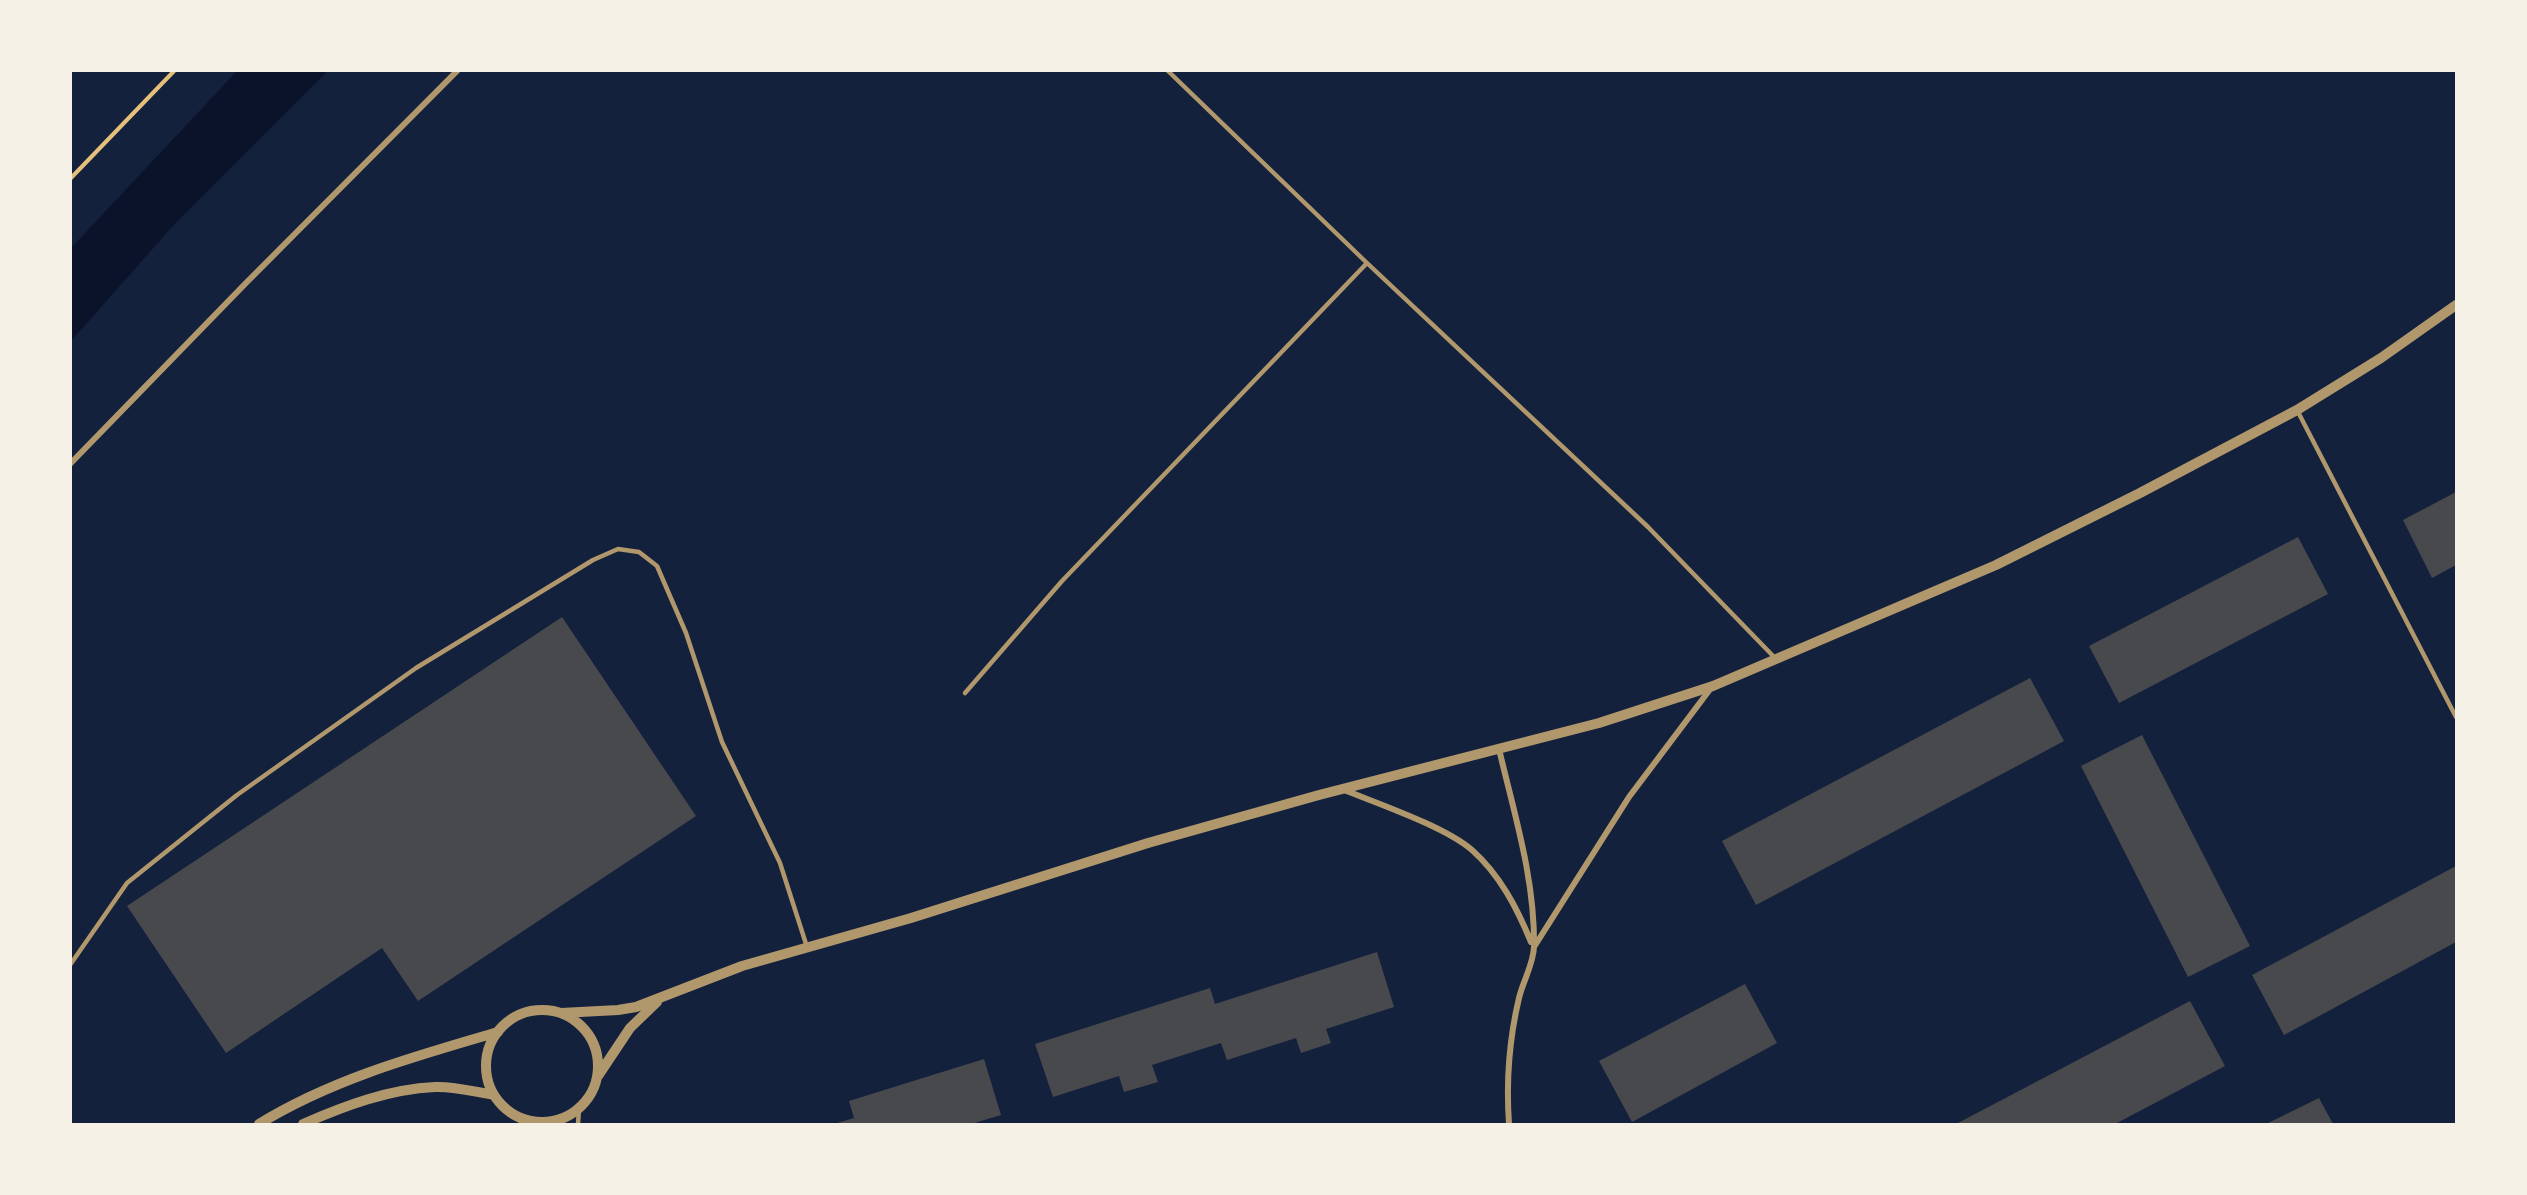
<!DOCTYPE html>
<html>
<head>
<meta charset="utf-8">
<style>
	body { margin:0 }
	#map { position:relative; width:2527px; height:1195px; overflow:hidden; background:#14213d; font-family:Jost,sans-serif }
	canvas { display:block }
	.frame { position:absolute; inset:0; border:72px solid #f6f1e7; pointer-events:none }
</style>
</head>
<body>
<div id="map">
<canvas width="2527" height="1195"></canvas>
<div class="frame"></div>
</div>
<script>
const context = document.querySelector('canvas').getContext('2d');
context.lineJoin = 'round';
function fillPath(path, color) {
  context.fillStyle = color;
  context.fill(path, 'evenodd');
}
function stroke(path, color, width, dash) {
  context.strokeStyle = color;
  context.lineWidth = width;
  context.lineCap = dash ? 'butt' : 'round';
  context.setLineDash(dash || []);
  context.stroke(path);
}
fillPath(new Path2D(`
	M237,71H328L173,226L71,341V248Z`), '#0b132b');
fillPath(new Path2D(`
	M2456,492V565L2432,578L2403,520Z
	M2298,537L2328,594L2119,703L2089,646Z
	M562,617L696,816L418,1001L382,948L226,1053L127,906Z
	M2030,678L2064,741L1756,905L1722,841Z
	M2142,735L2250,946L2188,977L2081,766Z
	M2456,866V942L2284,1035L2252,975Z
	M1377,952L1394,1007L1326,1029L1331,1043L1301,1053L1296,1038L1227,1060L1221,1043L1152,1065L1158,1082L1124,1092L1119,1076L1053,1097L1035,1044L1210,988L1215,1004Z
	M1745,984L1777,1043L1632,1122L1599,1061Z
	M2190,1001L2225,1066L2115,1124H1956Z
	M984,1059L1001,1115L971,1124H834L854,1118L849,1101Z
	M2319,1098L2333,1124H2266Z`), '#48494c');
stroke(new Path2D(`
	M70,179L175,70`), '#e5c07b', 4);
stroke(new Path2D(`
	M1167,70L1367,263L1648,527L1776,659
	M2297,410L2456,717
	M965,693L1062,581L1367,263
	M70,965L127,883L237,795L416,668L593,560L618,549L639,552L657,566L686,633L722,742L780,863L807,947
	M524,1119L529,1124
	M578,1124L579,1109`), '#b1986c', 4.5);
stroke(new Path2D(`
	M70,464L245,284L458,70
	M1499,749C1514,813 1535,879 1534,946C1534,963 1523,981 1519,998C1509,1040 1506,1081 1509,1124
	M1342,789C1378,804 1444,826 1472,850C1500,875 1517,908 1531,942
	M1534,947L1629,797L1711,688`), '#b1986c', 6);
stroke(new Path2D(`
	M486 1066a56 56 0 1 1 112 0a56 56 0 1 1-112 0Z
	M561,1013L618,1010L636,1007L742,966L911,918L1148,843L1319,795L1599,723L1713,686L1996,565L2140,493L2297,410L2381,358L2456,305
	M598,1076L630,1028L657,1002
	M259,1124C332,1079 416,1056 498,1032
	M303,1124C344,1106 389,1089 435,1087C454,1086 475,1092 494,1095`), '#b1986c', 10);
</script>
</body>
</html>
